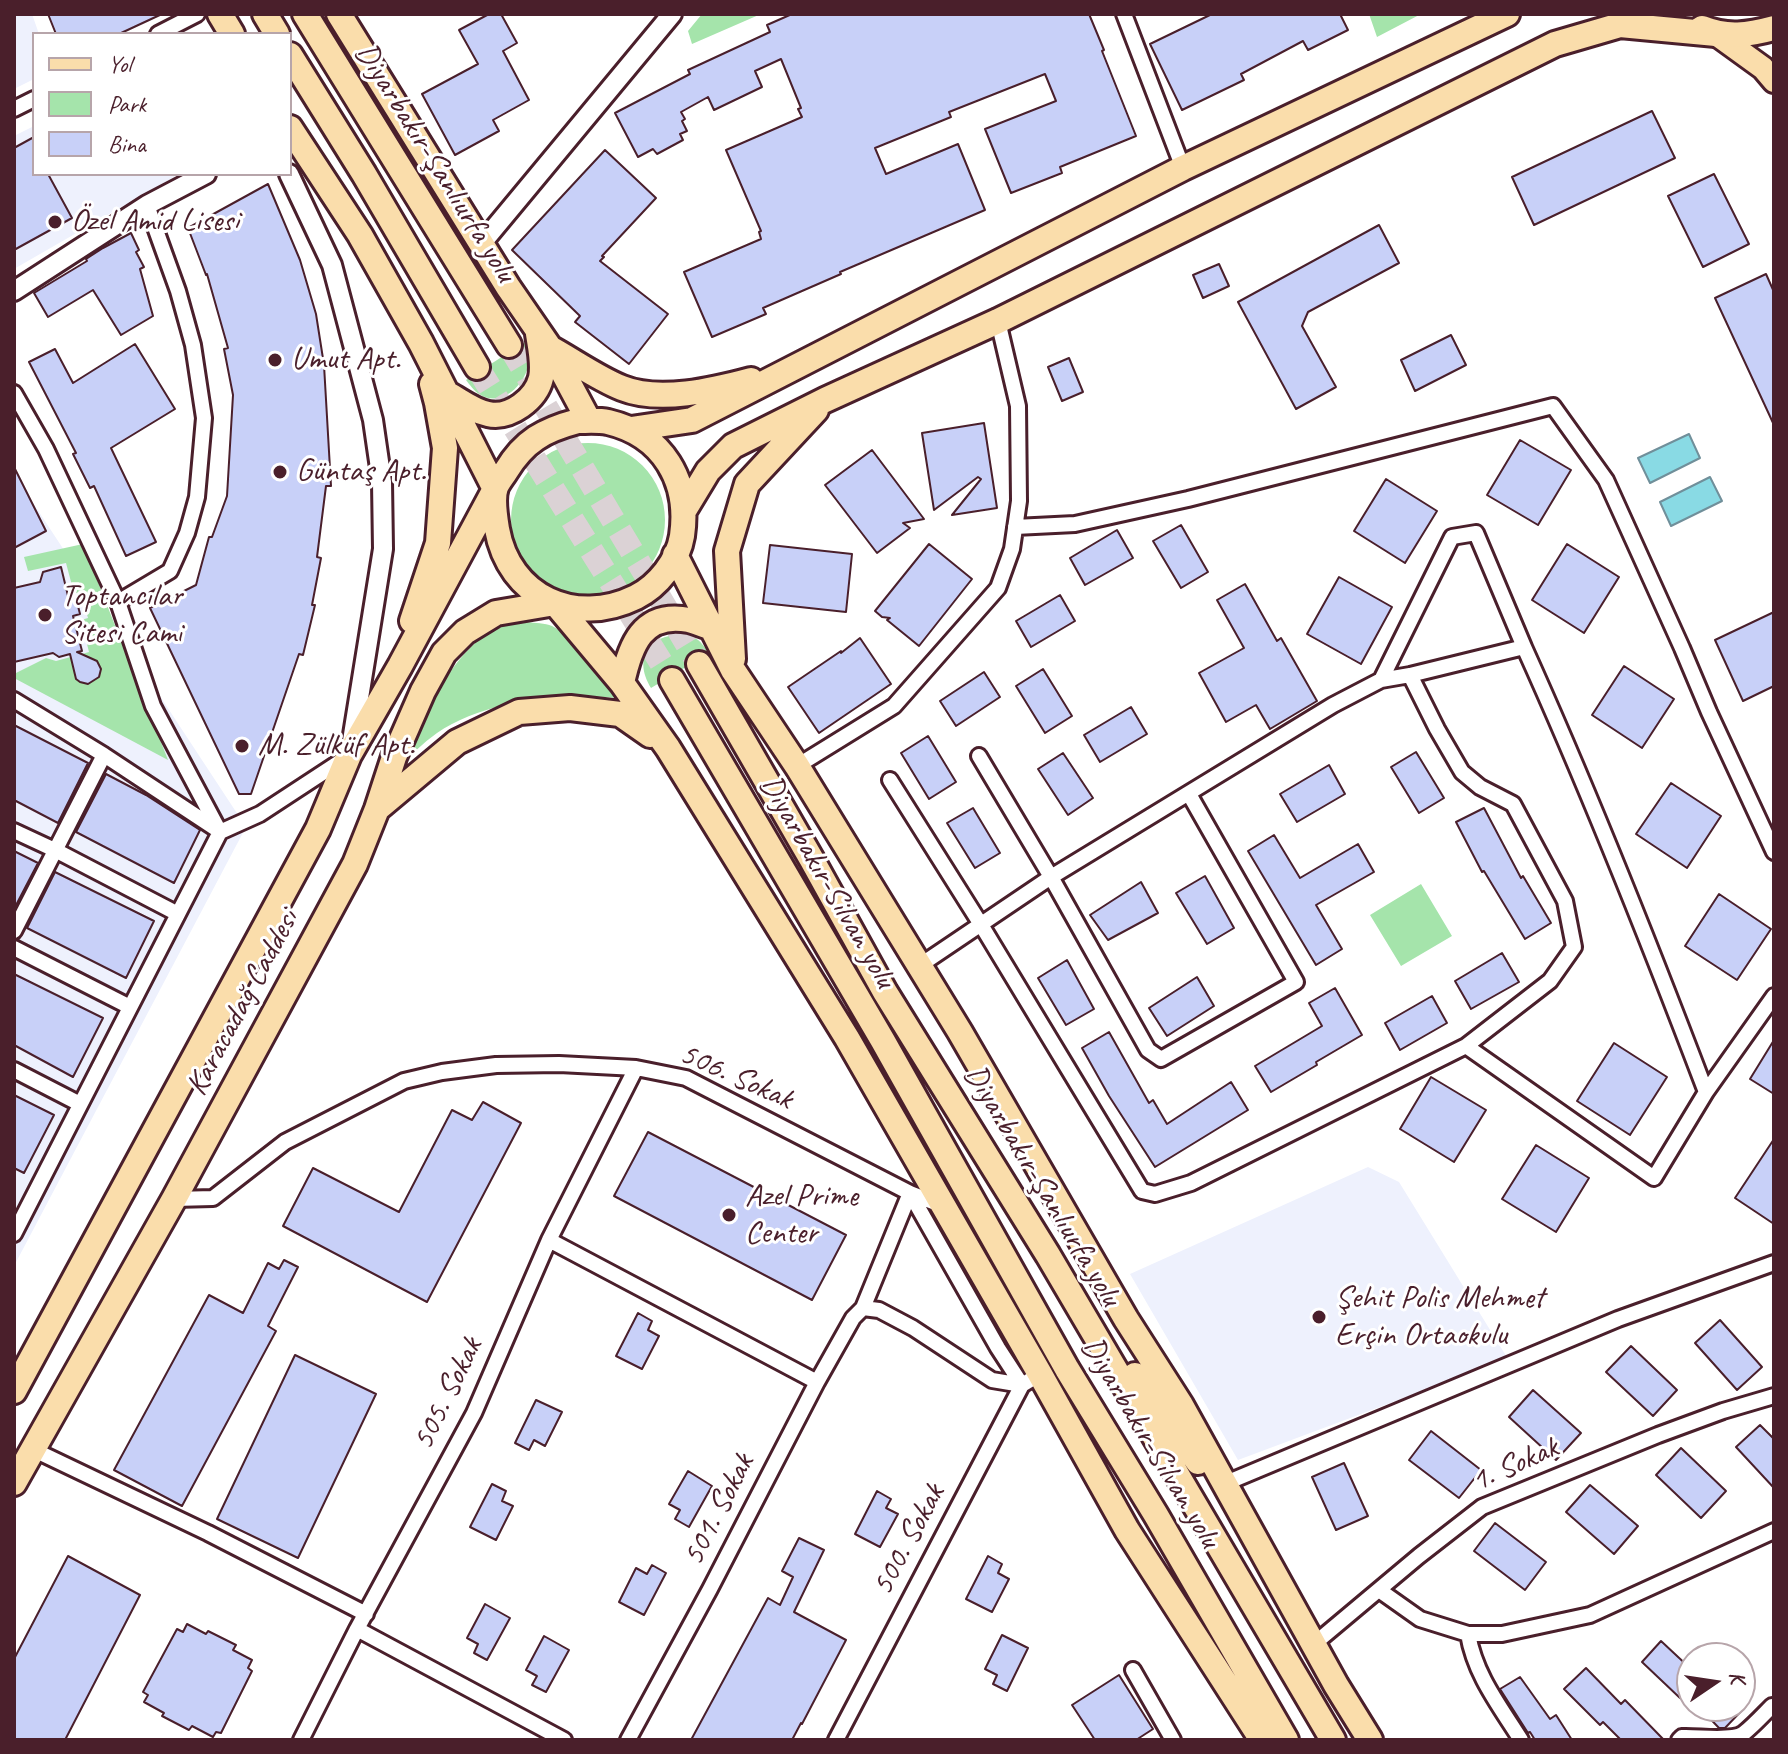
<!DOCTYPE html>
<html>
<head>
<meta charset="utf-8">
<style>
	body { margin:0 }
	#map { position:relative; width:1788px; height:1754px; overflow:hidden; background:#fff; font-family:Caveat,sans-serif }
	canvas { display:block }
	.frame { position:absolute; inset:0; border:16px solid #4a1f2b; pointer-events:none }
	.legend { position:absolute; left:32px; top:32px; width:260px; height:144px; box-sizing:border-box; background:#fff; border:2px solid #b7a5aa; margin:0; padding:10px 14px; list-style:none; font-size:24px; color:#4a1f2b }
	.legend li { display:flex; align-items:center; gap:16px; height:40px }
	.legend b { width:40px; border:2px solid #b7a5aa }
	.north { position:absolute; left:1676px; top:1642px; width:80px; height:80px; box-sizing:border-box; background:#fff; border:2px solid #b7a5aa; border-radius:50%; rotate:77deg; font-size:22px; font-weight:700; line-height:32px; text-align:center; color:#4a1f2b }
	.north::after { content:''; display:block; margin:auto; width:28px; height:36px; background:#4a1f2b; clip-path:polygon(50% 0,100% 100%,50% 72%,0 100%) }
</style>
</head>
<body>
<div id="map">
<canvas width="1788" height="1754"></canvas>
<div class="frame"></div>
<ul class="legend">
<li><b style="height:10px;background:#faddab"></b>Yol</li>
<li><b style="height:22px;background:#a5e4ab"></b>Park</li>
<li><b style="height:22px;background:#c8d0f8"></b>Bina</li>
</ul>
<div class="north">K</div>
</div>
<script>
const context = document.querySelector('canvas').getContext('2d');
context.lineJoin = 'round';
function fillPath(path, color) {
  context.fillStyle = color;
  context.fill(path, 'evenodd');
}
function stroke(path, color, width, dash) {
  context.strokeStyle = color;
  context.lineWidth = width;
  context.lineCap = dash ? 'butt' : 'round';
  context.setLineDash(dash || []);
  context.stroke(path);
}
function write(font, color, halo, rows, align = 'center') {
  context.font = font + ' Caveat,sans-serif';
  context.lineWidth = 6;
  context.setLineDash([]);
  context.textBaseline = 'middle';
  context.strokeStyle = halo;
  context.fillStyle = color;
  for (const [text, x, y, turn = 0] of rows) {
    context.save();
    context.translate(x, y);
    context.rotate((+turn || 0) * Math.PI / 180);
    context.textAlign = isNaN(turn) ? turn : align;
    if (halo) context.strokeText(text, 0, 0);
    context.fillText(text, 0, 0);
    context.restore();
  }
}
fillPath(new Path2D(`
	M14,14H32L39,34H34V79L14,89Z
	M34,126V174H179L14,269V136Z
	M14,474L246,827L14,1266Z
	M1368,1167L1399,1182L1508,1359L1238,1460L1130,1274Z`), '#eef1fd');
fillPath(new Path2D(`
	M702,14H761L692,44L688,31Z
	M1369,14H1421L1377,37Z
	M525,342C526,348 529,355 529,361C527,384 501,409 479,394C474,391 470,385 466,380Z
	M511 520a77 77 0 1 1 154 0a77 77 0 1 1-154 0Z
	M83,544L168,760L14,678V674L46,658L56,661L89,652L81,620L88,618L81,593H74L66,563L28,571L24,557Z
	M527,622C535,623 545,623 552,626C578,640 599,675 616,698C560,692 484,701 437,733C423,743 411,755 399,766C423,721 449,653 496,628C504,624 517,624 527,622Z
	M672,635C694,635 696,635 709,653L651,688C642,673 639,657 653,643C657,639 666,637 672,635Z
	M1421,884L1452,936L1401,966L1370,915Z`), '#a5e4ab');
const water = new Path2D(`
	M1689,434L1700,458L1650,483L1638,458Z
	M1710,477L1722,501L1671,526L1660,502Z`);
fillPath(water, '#89dae4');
stroke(water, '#708f9a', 2);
const building = new Path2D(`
	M48,14H162L119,34H56Z
	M489,14H501L517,43L503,51L529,100L493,120L499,131L455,155L422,94L478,64L459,30Z
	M792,14H1089L1104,50L1102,51L1136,136L1060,167L1062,173L1011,193L985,129L1056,101L1045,74L949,112L951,117L875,148L886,174L958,144L985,210L840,272L841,274L763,308L766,314L712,337L684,272L761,239L759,232L761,231L726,150L802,117L798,109L801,108L781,59L755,71L762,87L714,110L708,97L681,112L685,119L682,121L687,131L680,134L683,140L657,154L653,149L638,157L615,113L690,74L688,70L770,32L767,25Z
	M1212,14H1340L1348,30L1308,50L1303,41L1241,74L1244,80L1182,110L1150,44Z
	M1652,111L1675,158L1534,225L1512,177Z
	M34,137V174H48L72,218L14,250V148Z
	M605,150L656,198L602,256L604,257L600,261L668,314L629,364L575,322L580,316L512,250Z
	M1714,174L1749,244L1703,267L1668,196Z
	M268,184L300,260L316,314L324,365L331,486H326L317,557L321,558L312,605H315L303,655L299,654L251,794H239L150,608L196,585L209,537H212L227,496L233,395L224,349L228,348L207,274L206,275L188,228Z
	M1379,225L1399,263L1308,312L1302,326L1336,387L1296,409L1238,302Z
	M131,233L139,250L136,252L144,267L140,269L153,316L121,335L93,290L48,317L34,293L87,261L86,259L103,248Z
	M1219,264L1229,286L1203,298L1193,275Z
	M1766,274L1774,292V425L1715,298Z
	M1451,335L1466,365L1415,391L1401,360Z
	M135,344L175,409L111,448L156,542L126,556L94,486L90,488L73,454L76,453L29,362L55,349L73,383Z
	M1069,358L1083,392L1062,401L1048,367Z
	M984,423L997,508L952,515L981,479L978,477L934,510L922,433Z
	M1520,440L1571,470L1538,525L1487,495Z
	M872,450L924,519L903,523L910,528L877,553L825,485Z
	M14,467L46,531L14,548Z
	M1386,479L1437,511L1405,563L1354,531Z
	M1181,525L1208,572L1181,588L1153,541Z
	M1117,530L1133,558L1085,585L1070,558Z
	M929,544L972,579L919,646L887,620L890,618L882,617L875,611Z
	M1567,544L1619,577L1584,633L1532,600Z
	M770,545L852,554L846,612L763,603Z
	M61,567L69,600L76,598L80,614L73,616L82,651L77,652L97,661L101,669L99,677L88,684L80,682L76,679L70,654L59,657L53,653L14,662V588L40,582L43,572Z
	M1339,577L1392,607L1361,664L1307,634Z
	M1245,584L1277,641L1281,638L1317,701L1270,729L1256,705L1226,722L1199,673L1244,648L1217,600Z
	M1060,595L1075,621L1031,647L1016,621Z
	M1774,612V686L1743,701L1715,640Z
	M860,638L891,684L819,733L788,687L841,651V653Z
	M1624,666L1674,699L1642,748L1592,715Z
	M1043,669L1072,716L1045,733L1016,686Z
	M984,672L1000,697L956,726L940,701Z
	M1131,707L1147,734L1100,762L1084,735Z
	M14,725L88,763L58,823L14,800Z
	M928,736L956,782L929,799L901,753Z
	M1416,752L1444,798L1419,813L1391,767Z
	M1063,753L1093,798L1068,815L1038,769Z
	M1329,765L1345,794L1297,822L1280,794Z
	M106,774L146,795L200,830L174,883L76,832Z
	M1671,783L1721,816L1687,868L1636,834Z
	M973,808L1000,853L975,868L947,823Z
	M1484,808L1521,878L1523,876L1551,923L1525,939L1484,871L1482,872L1456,822Z
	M1274,835L1300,878L1358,844L1374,872L1316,905L1342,949L1316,965L1248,851Z
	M14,851L38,863L14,909Z
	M55,872L154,921L126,978L27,928Z
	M1205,876L1234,928L1207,944L1176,893Z
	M1141,882L1158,913L1108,940L1090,915Z
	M1719,894L1771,929L1737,980L1685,946Z
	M1502,953L1519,982L1471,1009L1455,981Z
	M1067,960L1094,1009L1066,1025L1038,978Z
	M14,974L103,1018L73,1077L14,1045Z
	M1197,977L1214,1006L1167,1036L1149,1008Z
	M1335,988L1362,1035L1316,1062L1317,1065L1271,1092L1255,1066L1322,1026L1309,1003Z
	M1432,996L1447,1023L1400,1050L1385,1023Z
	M1109,1032L1149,1103L1153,1100L1167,1124L1231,1082L1248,1110L1155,1167L1109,1096L1082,1048Z
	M1774,1040V1094L1750,1079Z
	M1614,1043L1667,1077L1630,1135L1577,1101Z
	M1431,1077L1486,1110L1454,1162L1400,1129Z
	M14,1095L54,1115L24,1173L14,1168Z
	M483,1102L521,1123L427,1302L283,1226L313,1168L399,1212L452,1110L472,1120Z
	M648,1132L846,1235L812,1300L614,1196Z
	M1774,1139V1224L1735,1198Z
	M1536,1145L1589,1178L1556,1232L1502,1199Z
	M284,1260L298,1267L268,1326L276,1331L182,1506L114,1470L209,1295L243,1313L268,1263L279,1269Z
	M638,1313L652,1321L648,1330L659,1336L642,1369L616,1356Z
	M1720,1320L1762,1367L1737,1390L1695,1343Z
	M1631,1346L1677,1390L1653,1416L1606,1372Z
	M295,1355L376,1394L298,1558L217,1519Z
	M1533,1390L1581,1433L1556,1460L1509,1417Z
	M536,1400L562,1412L545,1446L534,1440L529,1450L515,1443Z
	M1760,1425L1774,1439V1488L1736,1447Z
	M1431,1431L1481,1470L1459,1498L1409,1460Z
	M1681,1448L1726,1491L1701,1518L1656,1475Z
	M1344,1463L1368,1516L1336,1530L1312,1477Z
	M688,1471L712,1486L689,1527L675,1519L680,1510L669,1504Z
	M492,1484L506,1491L502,1501L513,1506L496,1540L470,1527Z
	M1590,1485L1638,1526L1614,1554L1566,1512Z
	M877,1491L891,1499L886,1508L898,1514L880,1547L855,1534Z
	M1495,1523L1546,1562L1525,1590L1474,1551Z
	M799,1538L824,1550L794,1612L846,1640L802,1724L801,1723L792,1740H691L768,1598L780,1605L793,1577L782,1571Z
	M68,1556L140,1595L65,1740H14V1659Z
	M988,1556L1002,1564L998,1573L1009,1579L992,1612L966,1599Z
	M652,1565L666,1573L644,1615L619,1602L636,1568L647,1574Z
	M485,1604L510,1618L487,1660L474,1653L478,1644L467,1638Z
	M187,1624L206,1634L208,1631L236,1645L233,1650L252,1660L248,1668L252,1671L221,1733L216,1732L213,1737L192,1726L189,1730L162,1716L164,1713L144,1702L148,1695L143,1692L177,1629L183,1632Z
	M1002,1635L1028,1648L1007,1691L993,1684L997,1675L985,1669Z
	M544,1636L569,1650L546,1692L532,1685L537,1676L526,1670Z
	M1661,1641L1692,1670V1700L1685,1693L1680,1698L1642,1662Z
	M1586,1668L1621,1704L1625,1700L1664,1740H1621L1603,1722L1600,1725L1564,1689Z
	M1119,1675L1153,1729L1136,1740H1095L1072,1705Z
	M1520,1677L1550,1719L1556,1715L1572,1740H1535L1530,1732L1528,1733L1500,1689Z
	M1698,1706H1746L1725,1728H1719Z`);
fillPath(building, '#c8d0f8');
stroke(building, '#4a1f2b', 2);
stroke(new Path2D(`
	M509,345L699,664
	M477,367L672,680`), '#dbd2d5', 24, [24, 12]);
const minor = new Path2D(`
	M1124,14L1183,168
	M158,34L197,14
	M14,109L34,99
	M14,393L46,449L118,602L153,706L220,832
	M1015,527L1075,524L1188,499L1553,406L1606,480L1682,648L1709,712L1774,852
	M118,602L170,571L187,533L197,497L204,418L193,345L178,291L147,205
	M1410,675L1437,729L1462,772L1480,787L1513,804L1565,901L1574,947L1550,981L1466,1046
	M1381,680L1452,537L1476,533L1524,647
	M14,700L104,755L216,829
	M979,756L1051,877L1148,1050L1161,1059L1296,982L1189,794
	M797,766L894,706L998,588L1012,549L1019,501L1018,406L998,321
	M890,780L980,923L1142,1191L1155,1194L1191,1183L1466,1046L1654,1178L1706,1092L1774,996
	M14,831L57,851L178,914
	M14,931L104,755
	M14,948L130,1007
	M919,966L1051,877L1333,705L1381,680L1410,675L1524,647C1590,793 1649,942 1706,1092
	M14,1070L80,1104
	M910,1193L998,1348L1022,1385
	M174,1199L213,1198L285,1142L404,1081L442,1072L496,1065L559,1064L636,1068L686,1078L910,1193L943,1206
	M14,1234L220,832L260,814L347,757
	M549,1240L817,1382
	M863,1308L879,1310L913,1328L992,1380L1022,1385
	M32,1449L208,1533L366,1614
	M1226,1483L1618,1319L1774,1263
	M1379,1590L1420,1619L1468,1634H1502L1590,1615L1774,1531
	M357,1629L564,1740
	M1468,1634C1475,1675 1499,1705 1521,1740
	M1314,1644L1419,1556L1482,1507L1658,1435L1723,1411L1774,1396
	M1133,1670L1173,1740
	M301,1740L357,1629L474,1413L549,1240L636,1068
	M628,1740L710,1589L817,1382L853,1318L863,1308L910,1193
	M836,1740L1022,1385L1040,1374
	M1679,1740L1682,1737C1698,1736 1733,1742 1744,1733C1754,1725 1763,1715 1772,1706H1774`);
const tertiary = new Path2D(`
	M289,174L332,265L373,420L382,482L383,549L352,741
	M482,243L672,14
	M14,291L147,205L206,174`);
const primary = new Path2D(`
	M1716,34L1763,68L1774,81`);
const trunk = new Path2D(`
	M220,14L232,34
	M265,14L277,34
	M305,14L509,345
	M339,14L508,287L550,348L589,421
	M1702,28C1727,38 1748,35 1774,28
	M290,55L364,174L477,367
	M550,348C572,360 599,379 622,388C659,403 714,390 751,380
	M448,394C461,401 473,411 488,414C510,419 536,399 541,378C544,364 540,347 538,334
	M578,421C587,421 598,420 608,422C663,435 690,481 682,536C678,561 658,586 636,597C575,627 509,597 497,529C495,517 492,498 496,487C498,482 503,476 506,471C524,441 544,430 578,421Z
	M631,429L692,420L1183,168L1507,14
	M685,509L708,471L733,446L825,400L998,321L1555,44L1620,25L1716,34
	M675,555L733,670L797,766L960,1032L1126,1319L1181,1405L1336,1685L1370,1740
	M412,621L438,543L445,448L437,403L432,384
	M733,659L727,551L747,484L816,410
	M699,664L812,860L885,992L1048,1255L1333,1740
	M672,680L883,1041L1067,1369L1156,1515L1286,1740
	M622,683C630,646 642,611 689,620C697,622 705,626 713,628
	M377,809L457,742L519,712L570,708L620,714L650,735
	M1135,1375L1198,1462
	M14,1391L318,829L349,755L400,666L495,489L421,343L360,235L290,128
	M14,1483L174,1199L355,864L377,809L394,757L423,691L444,653L465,632L496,613L555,603L622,683L668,748L847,1038L1040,1374L1127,1530L1262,1740`);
stroke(minor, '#4a1f2b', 20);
stroke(tertiary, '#4a1f2b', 24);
stroke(primary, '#4a1f2b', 28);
stroke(trunk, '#4a1f2b', 30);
stroke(minor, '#fff', 14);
stroke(tertiary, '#fff', 18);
stroke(primary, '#faddab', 22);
stroke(trunk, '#faddab', 24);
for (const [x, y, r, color] of [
	[55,222,8,"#4a1f2b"],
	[275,360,8,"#4a1f2b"],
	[280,472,8,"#4a1f2b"],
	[45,615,8,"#4a1f2b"],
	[242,746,8,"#4a1f2b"],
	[729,1215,8,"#4a1f2b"],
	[1319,1317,8,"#4a1f2b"]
]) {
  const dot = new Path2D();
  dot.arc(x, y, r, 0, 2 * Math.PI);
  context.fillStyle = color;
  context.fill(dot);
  stroke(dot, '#fff', 3);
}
write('32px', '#4a1f2b', '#fff', [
	["Diyarbakır-Şanlıurfa yolu",435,163,58],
	["Diyarbakır-Silvan yolu",827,882,60],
	["Karacadağ Caddesi",243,1003,-62],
	["506. Sokak",736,1077,24],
	["Diyarbakır-Şanlıurfa yolu",1042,1186,59],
	["505. Sokak",448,1394,-64],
	["Diyarbakır-Silvan yolu",1150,1443,59],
	["1. Sokak",1515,1465,-24],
	["501. Sokak",719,1510,-63],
	["500. Sokak",909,1540,-62]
]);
write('32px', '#4a1f2b', '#fff', [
	["Özel Amid Lisesi",71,222],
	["Umut Apt.",291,360],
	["Güntaş Apt.",296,472],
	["Toptancılar",61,597],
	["Sitesi Cami",61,634],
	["M. Zülküf Apt.",258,746],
	["Azel Prime",745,1197],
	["Center",745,1234],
	["Şehit Polis Mehmet",1335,1299],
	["Erçin Ortaokulu",1335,1336]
], 'left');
</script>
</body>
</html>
